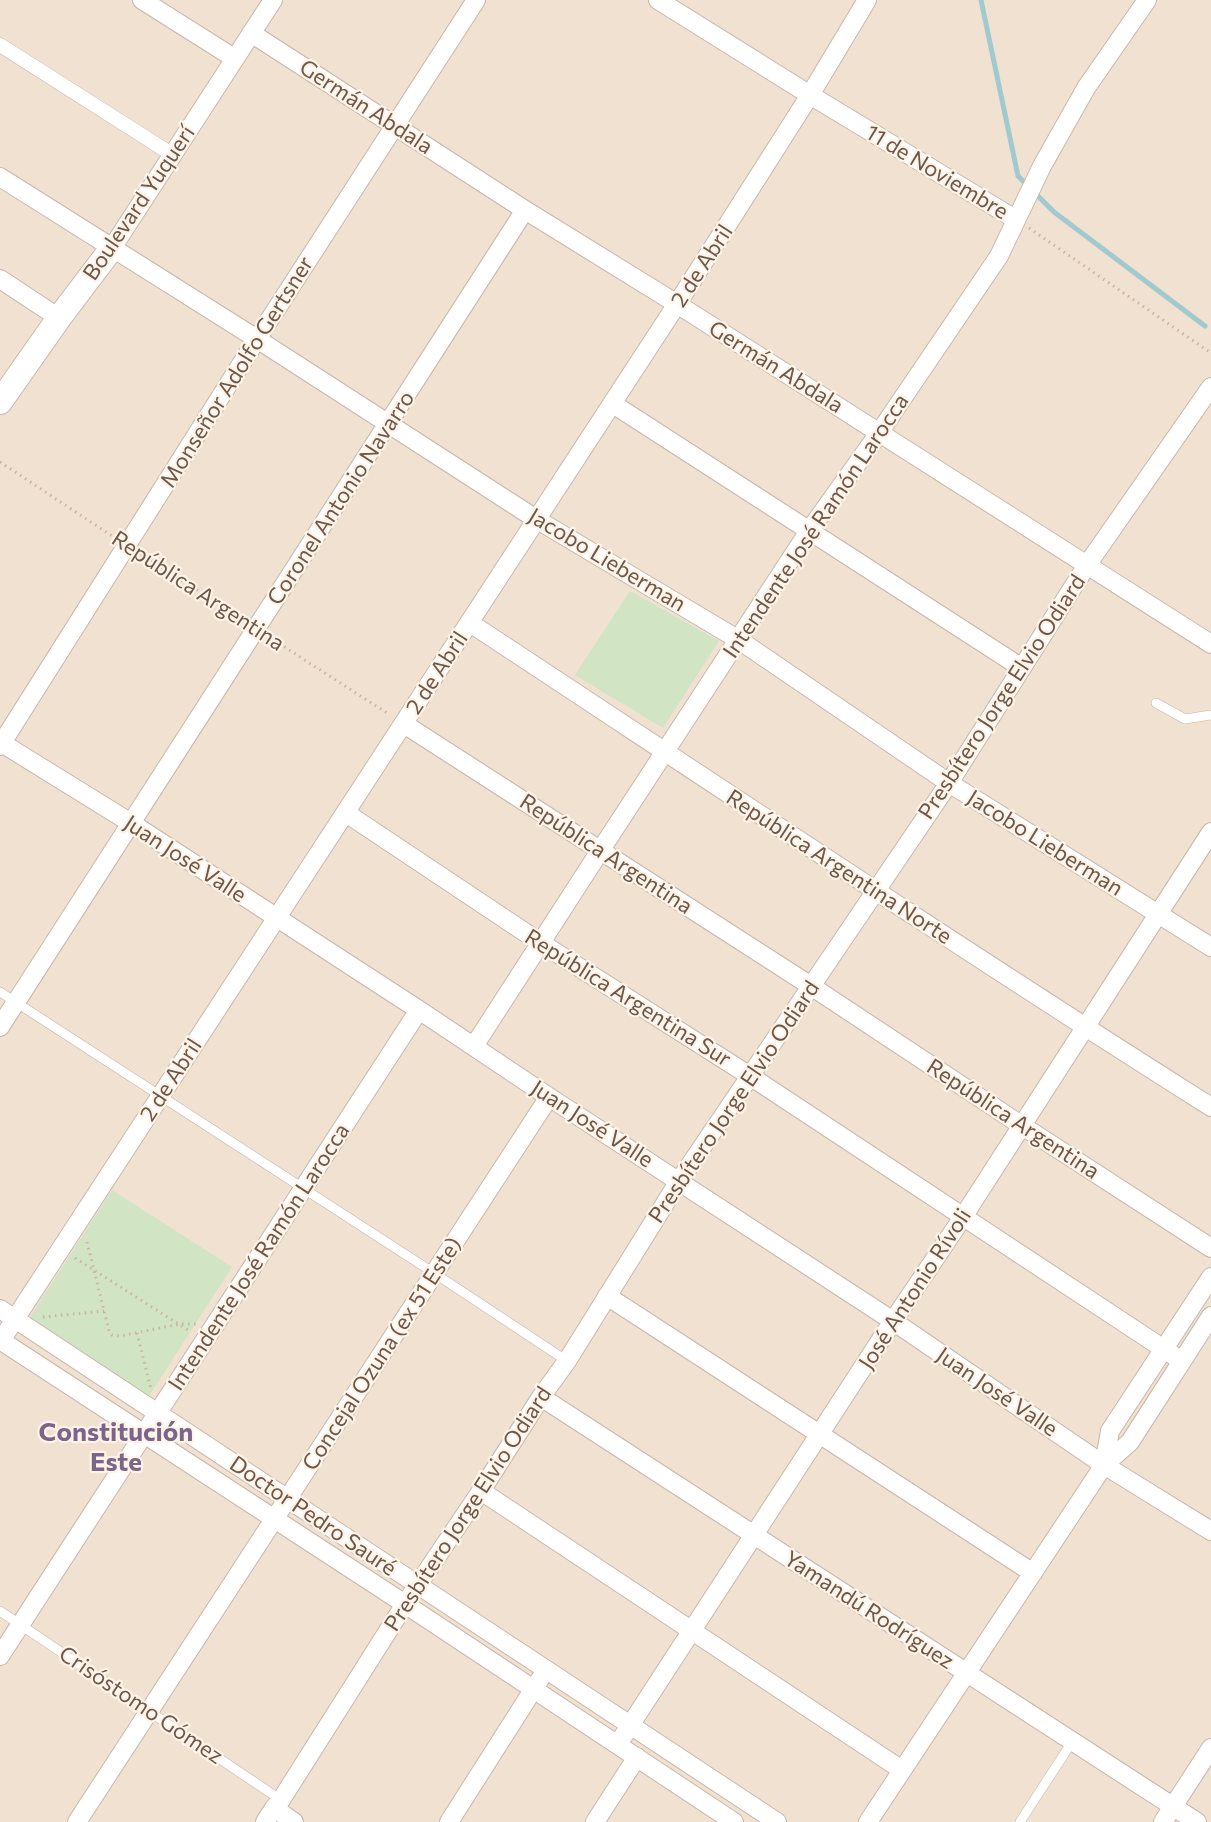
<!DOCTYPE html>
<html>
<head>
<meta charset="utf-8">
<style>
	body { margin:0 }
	canvas { display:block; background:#f9f0e2 }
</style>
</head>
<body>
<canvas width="1211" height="1822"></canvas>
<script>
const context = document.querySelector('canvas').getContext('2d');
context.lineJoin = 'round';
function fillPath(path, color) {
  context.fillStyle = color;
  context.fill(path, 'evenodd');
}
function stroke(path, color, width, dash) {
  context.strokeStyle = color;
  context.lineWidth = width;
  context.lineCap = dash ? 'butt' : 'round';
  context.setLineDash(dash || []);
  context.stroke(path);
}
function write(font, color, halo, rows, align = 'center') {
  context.font = font + ' Commissioner,sans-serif';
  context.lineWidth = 4.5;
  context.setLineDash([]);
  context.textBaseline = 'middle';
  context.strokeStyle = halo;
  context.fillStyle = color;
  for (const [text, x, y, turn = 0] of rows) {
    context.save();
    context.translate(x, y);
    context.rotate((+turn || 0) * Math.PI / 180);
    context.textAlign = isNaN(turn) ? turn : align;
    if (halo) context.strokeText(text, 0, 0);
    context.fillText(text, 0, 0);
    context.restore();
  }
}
fillPath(new Path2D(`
	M0,0H1211V1822H0Z`), '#f0e1d1');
fillPath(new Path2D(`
	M630,591L719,641L663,728L575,675Z
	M112,1190L232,1267L147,1399L27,1322Z`), '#d1e4c3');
stroke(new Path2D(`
	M981,0L1018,176L1027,185
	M1034,192L1054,212L1205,326`), '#a1cad0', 5);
const service = new Path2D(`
	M1156,703L1185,719L1211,715
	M0,992L434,1273L567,1361
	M0,1611L281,1800
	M1020,1822L1072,1742`);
const pedestrian = new Path2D(`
	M0,45L173,155`);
const minor = new Path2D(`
	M142,0L234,58
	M658,0L810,95L1015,219
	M251,33L525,210L677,304L1211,644
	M0,177L257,339L536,519L739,640L949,783L1211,947
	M112,248L273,0
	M0,279L59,318
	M613,404L1022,668
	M470,623C716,785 961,949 1211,1107
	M404,724L811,986L1021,1125L1211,1248
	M0,742L131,823L419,1010L549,1097L893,1321L1104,1465L1211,1531
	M0,746L257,339L476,0
	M346,813L541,943L750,1076L1182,1361
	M0,1027L525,210
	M474,1046L600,851L809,531L879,433L999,256L1042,166L1086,88L1147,0
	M607,1296L1033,1573
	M0,1309L777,1822
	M0,1340L405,1604L734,1822
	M0,1342L677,304L810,95L867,0
	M541,1397L1197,1822
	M1104,1465L1110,1431L1211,1277
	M481,1491L902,1770
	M0,1656L419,1010
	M618,1744L893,1321L963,1217L1211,832
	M274,1808L294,1822
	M77,1822L549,1097
	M265,1822L274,1808L281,1800L405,1604L481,1491L541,1397L567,1361L679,1181L949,783L1087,565L1211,387
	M449,1822L540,1679
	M595,1822L637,1757
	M868,1822L1104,1465L1130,1442L1211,1316
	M1163,1822L1211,1748`);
const tertiary = new Path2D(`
	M0,402L59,318L112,248`);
stroke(service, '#c8b7aa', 10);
stroke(pedestrian, '#c8b7aa', 15);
stroke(minor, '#c8b7aa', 20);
stroke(tertiary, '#c8b7aa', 26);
stroke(new Path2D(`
	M1029,228L1211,353
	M0,462L112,536
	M141,554L244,620
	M269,637L390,715
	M87,1242L109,1331L112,1335L120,1336L180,1324H197
	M75,1258L191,1332
	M43,1317L104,1311
	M137,1333L151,1389`), '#d0b2a1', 3, [1.5, 4.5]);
stroke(service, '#fff', 9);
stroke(pedestrian, '#fff', 14);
stroke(minor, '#fff', 18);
stroke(tertiary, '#fff', 24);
write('22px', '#6e574b', '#fdf4e7', [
	["Germán Abdala",366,107,33],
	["11 de Noviembre",937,172,31],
	["Boulevard Yuquerí",139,203,-56],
	["2 de Abril",702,266,-57],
	["Germán Abdala",776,367,32],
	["Monseñor Adolfo Gertsner",237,372,-58],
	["Coronel Antonio Navarro",341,498,-57],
	["Intendente José Ramón Larocca",816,526,-56],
	["Jacobo Lieberman",607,560,31],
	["República Argentina",198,591,33],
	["2 de Abril",437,673,-57],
	["Presbítero Jorge Elvio Odiard",1002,697,-57],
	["Jacobo Lieberman",1045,843,32],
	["República Argentina",606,854,33],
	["Juan José Valle",185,859,33],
	["República Argentina Norte",839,867,33],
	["República Argentina Sur",628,998,32],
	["2 de Abril",171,1080,-57],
	["Presbítero Jorge Elvio Odiard",734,1102,-56],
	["República Argentina",1013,1119,33],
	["Juan José Valle",592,1124,33],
	["Intendente José Ramón Larocca",259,1257,-57],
	["José Antonio Rívoli",915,1289,-57],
	["Concejal Ozuna (ex 51 Este)",382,1354,-57],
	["Juan José Valle",997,1392,34],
	["Presbítero Jorge Elvio Odiard",468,1509,-57],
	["Doctor Pedro Sauré",313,1516,34],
	["Yamandú Rodríguez",869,1610,33],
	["Crisóstomo Gómez",141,1705,34]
]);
write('bold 26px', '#7c648a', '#fdf4e7', [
	["Constitución",116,1432],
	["Este",116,1462]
]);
</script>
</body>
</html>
